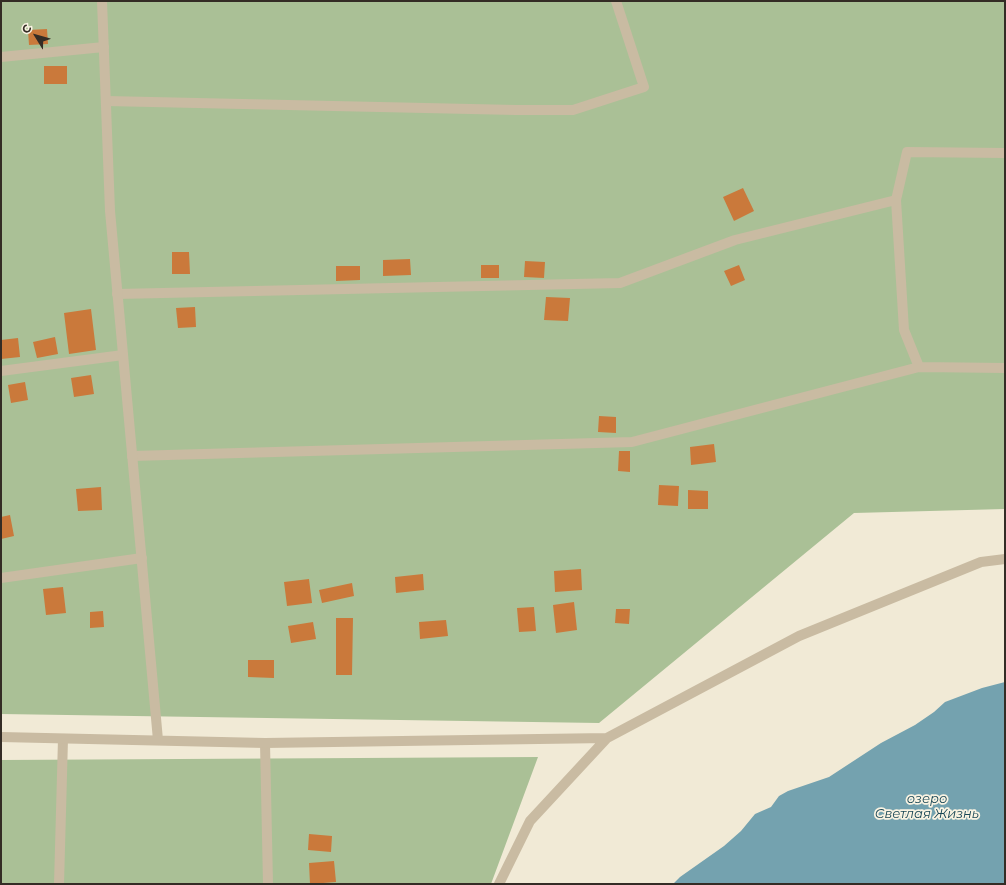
<!DOCTYPE html>
<html>
<head>
<meta charset="utf-8">
<style>
	body { margin:0 }
	#map { position:relative; width:1006px; height:885px; overflow:hidden; background:#f1ead6; font-family:Montserrat,sans-serif }
	canvas { display:block }
	.frame { position:absolute; inset:0; border:2px solid #342c25; pointer-events:none }
	.north { position:absolute; left:16px; top:16px; width:40px; height:40px; -webkit-text-stroke:3px #f9f3e2; paint-order:stroke; rotate:307deg; font-size:11px; font-weight:700; line-height:16px; text-align:center; color:#342c25 }
	.north::after { content:''; display:block; margin:auto; width:14px; height:18px; background:#342c25; clip-path:polygon(50% 0,100% 100%,50% 72%,0 100%) }
</style>
</head>
<body>
<div id="map">
<canvas width="1006" height="885"></canvas>
<div class="frame"></div>
<div class="north">С</div>
</div>
<script>
const context = document.querySelector('canvas').getContext('2d');
context.lineJoin = 'round';
function fillPath(path, color) {
  context.fillStyle = color;
  context.fill(path, 'evenodd');
}
function stroke(path, color, width, dash) {
  context.strokeStyle = color;
  context.lineWidth = width;
  context.lineCap = dash ? 'butt' : 'round';
  context.setLineDash(dash || []);
  context.stroke(path);
}
function write(font, color, halo, rows, align = 'center') {
  context.font = font + ' Montserrat,sans-serif';
  context.lineWidth = 3.5;
  context.setLineDash([]);
  context.textBaseline = 'middle';
  context.strokeStyle = halo;
  context.fillStyle = color;
  for (const [text, x, y, turn = 0] of rows) {
    context.save();
    context.translate(x, y);
    context.rotate((+turn || 0) * Math.PI / 180);
    context.textAlign = isNaN(turn) ? turn : align;
    if (halo) context.strokeText(text, 0, 0);
    context.fillText(text, 0, 0);
    context.restore();
  }
}
fillPath(new Path2D(`
	M1,1H1005V509L854,513L599,723L1,714Z
	M538,757L491,884H1V760Z`), '#aac096');
fillPath(new Path2D(`
	M1005,682V884H673L680,877L724,846L741,831L755,814L771,807L779,796L788,791L829,777L881,743L915,725L934,712L945,702L982,688Z`), '#74a2af');
fillPath(new Path2D(`
	M47,29L48,44L29,45L28,30Z
	M44,66H67V84H44Z
	M743,188L754,211L734,221L723,197Z
	M172,252H189L190,274H172Z
	M410,259L411,275L383,276V260Z
	M525,261L545,262L544,278L524,277Z
	M481,265H499V278H481Z
	M739,265L745,280L731,286L724,271Z
	M336,266H360V280L336,281Z
	M546,297L570,298L568,321L544,320Z
	M195,307L196,327L178,328L176,308Z
	M91,309L96,350L69,354L64,313Z
	M55,337L58,354L37,358L33,342Z
	M18,338L20,357L1,359V340Z
	M91,375L94,394L74,397L71,378Z
	M25,382L28,400L11,403L8,385Z
	M599,416L616,417V433L598,432Z
	M714,444L716,462L691,465L690,447Z
	M619,451H630V472L618,471Z
	M659,485L679,486L678,506L658,505Z
	M101,487L102,510L78,511L76,489Z
	M688,490L708,491V509H688Z
	M10,515L14,536L1,539V517Z
	M581,569L582,590L555,592L554,571Z
	M423,574L424,590L396,593L395,577Z
	M309,579L312,603L287,606L284,582Z
	M352,583L354,596L322,603L319,590Z
	M63,587L66,613L46,615L43,589Z
	M574,602L577,630L556,633L553,605Z
	M534,607L536,631L519,632L517,608Z
	M616,609H630L629,624L615,623Z
	M103,611L104,627L90,628V612Z
	M336,618H353L352,675H336Z
	M446,620L448,636L420,639L419,622Z
	M313,622L316,639L291,643L288,626Z
	M248,660H274V678L248,677Z
	M309,834L332,836L331,852L308,850Z
	M334,861L336,882L310,884L309,863Z`), '#ca793b');
stroke(new Path2D(`
	M1,57L104,47
	M106,101L516,110H573L644,87L616,1
	M117,294L620,283L735,240L896,200
	M919,367L904,330L896,200L907,152L1005,153
	M1,371L123,355
	M132,456L632,442L919,367L1005,368
	M1,578L142,558
	M265,743L268,884
	M59,884L63,739`), '#c9bba2', 10);
stroke(new Path2D(`
	M102,1L110,211L158,740
	M1,737L265,743L607,738
	M499,884L530,821L607,738L799,636L981,562L1005,559`), '#c9bba2', 10);
write('italic 13px', '#194756', '#f9f3e2', [
	["озеро",927,799],
	["Светлая Жизнь",927,814]
]);
</script>
</body>
</html>
